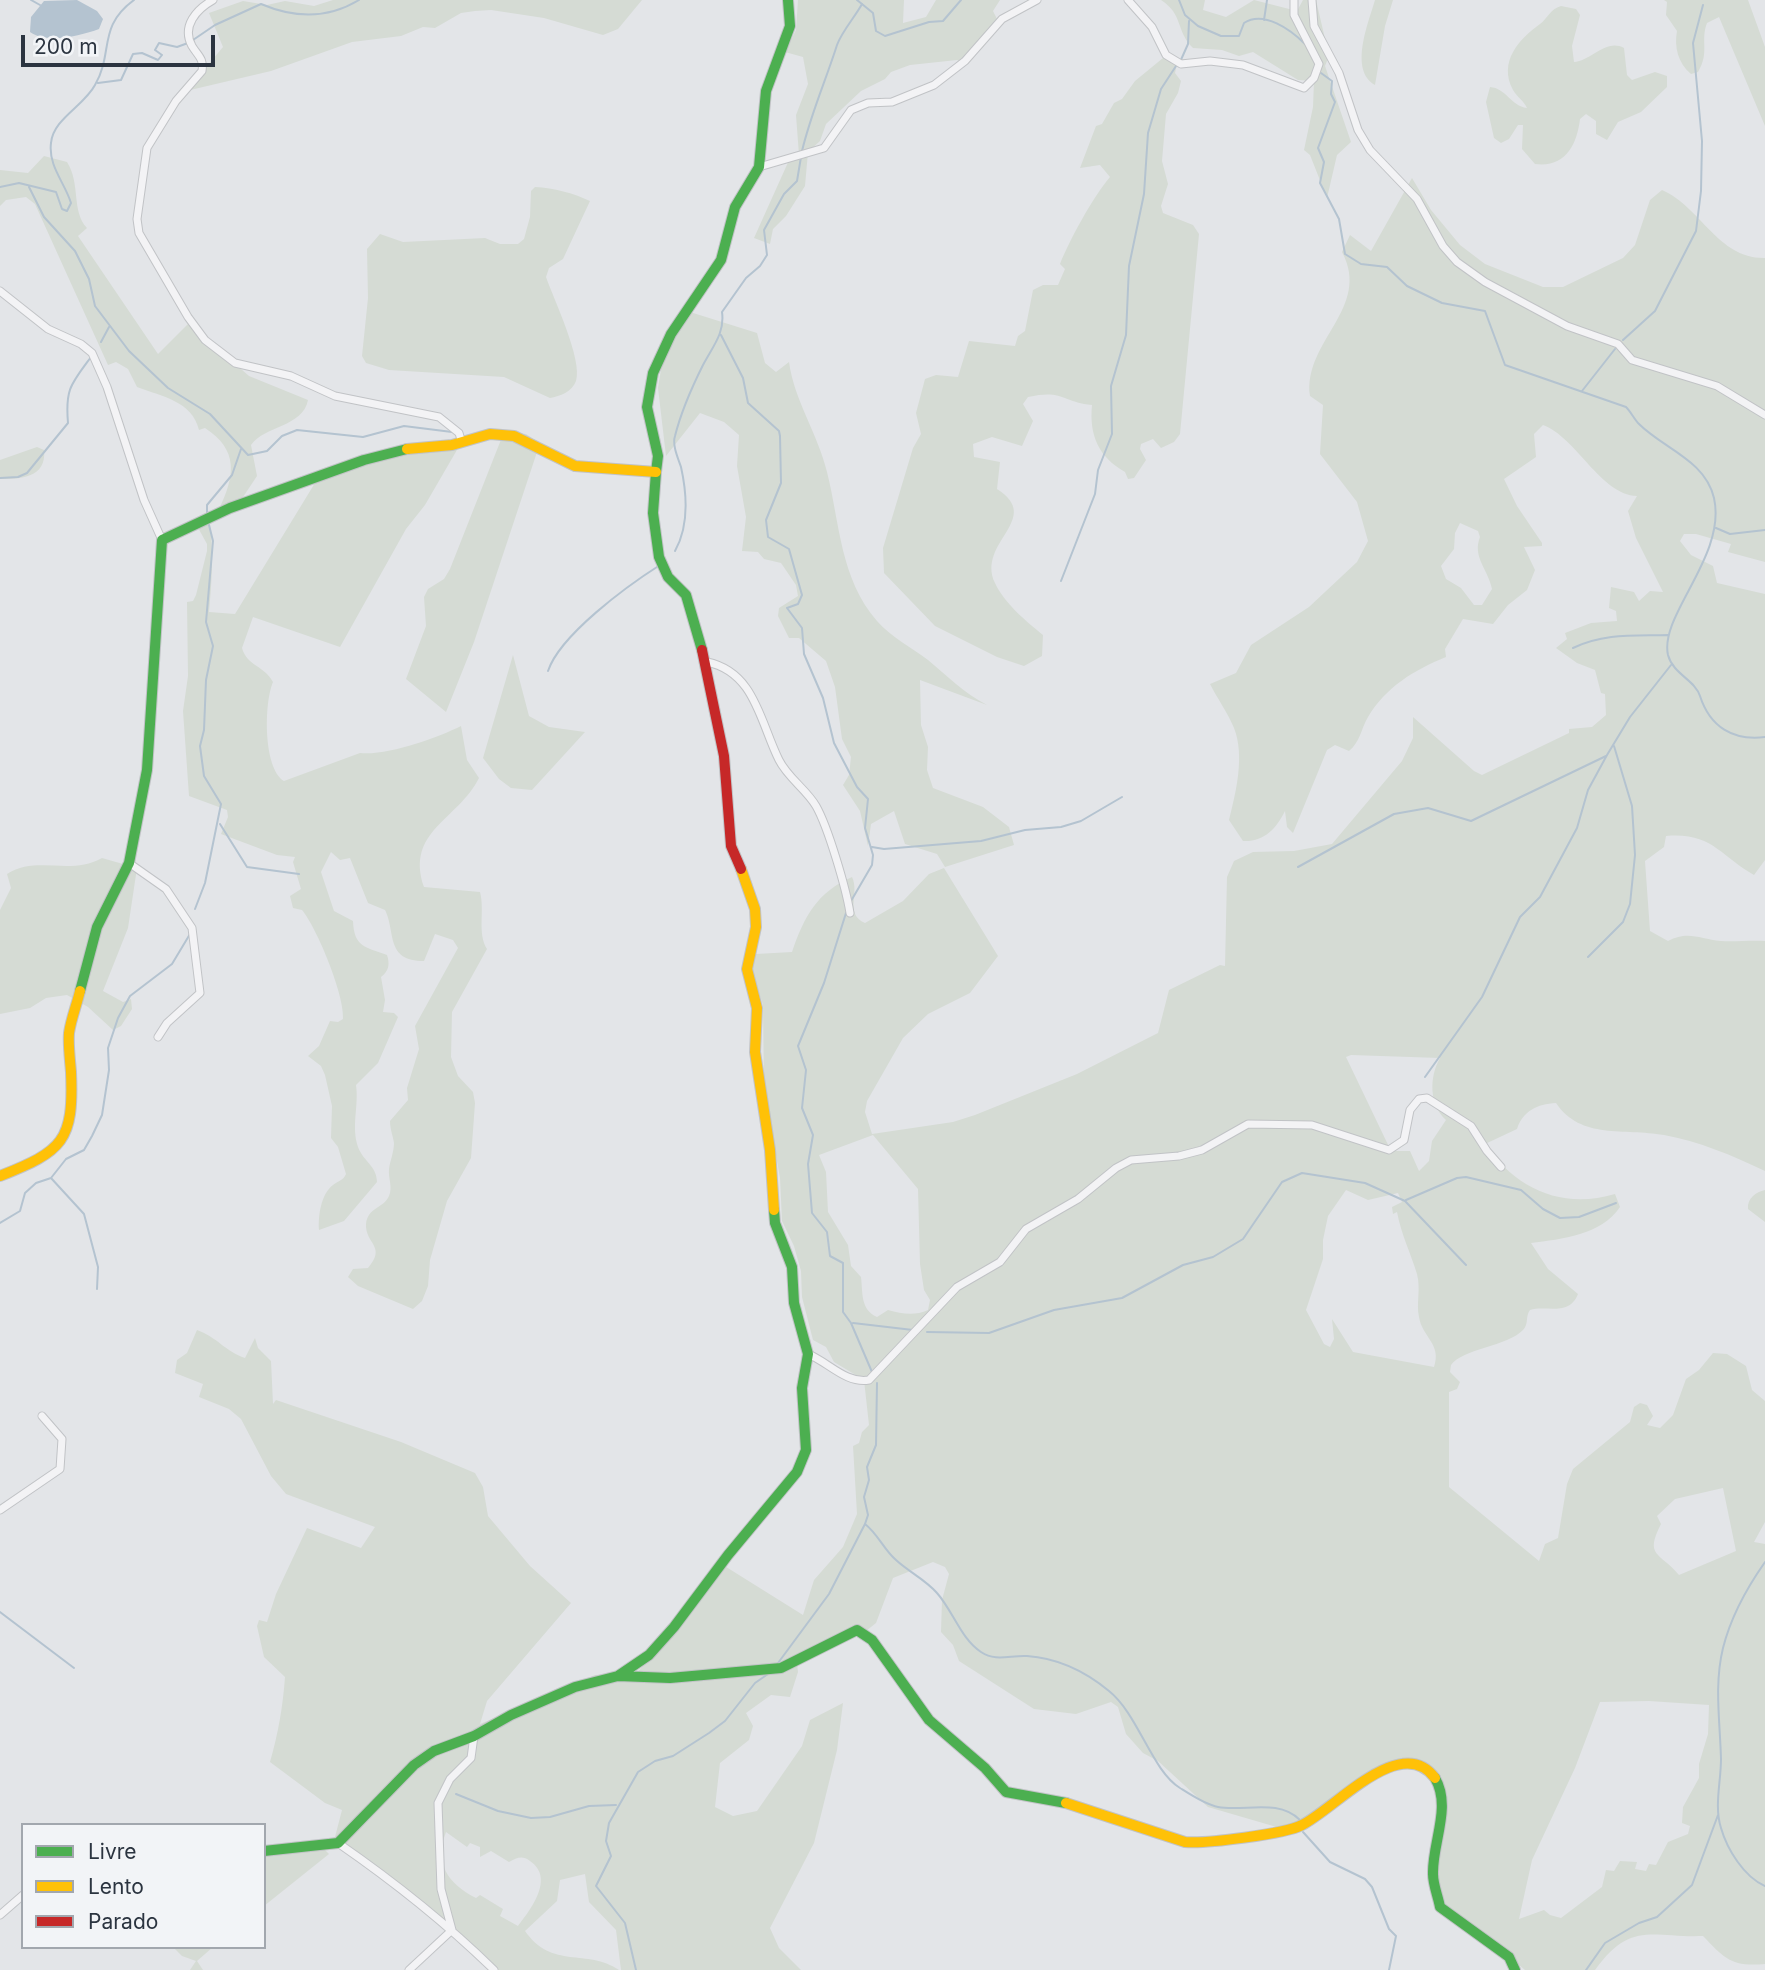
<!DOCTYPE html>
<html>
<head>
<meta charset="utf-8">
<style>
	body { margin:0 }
	#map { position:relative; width:1765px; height:1970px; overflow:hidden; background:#e3e5e8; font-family:Inter,sans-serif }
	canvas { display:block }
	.legend { position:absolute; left:21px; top:1823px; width:245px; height:126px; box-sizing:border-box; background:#f2f4f7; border:2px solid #a2a7ae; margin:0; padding:9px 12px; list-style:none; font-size:21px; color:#2b3440 }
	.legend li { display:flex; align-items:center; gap:14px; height:35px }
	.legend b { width:35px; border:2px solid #a2a7ae }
	.scale { position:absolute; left:21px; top:35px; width:194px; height:32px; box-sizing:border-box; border:4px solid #2b3440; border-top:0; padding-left:9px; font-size:21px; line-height:24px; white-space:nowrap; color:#2b3440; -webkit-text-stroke:5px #f2f4f7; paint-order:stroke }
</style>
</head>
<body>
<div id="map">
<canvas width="1765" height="1970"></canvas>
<ul class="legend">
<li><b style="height:9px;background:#4caf50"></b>Livre</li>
<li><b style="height:9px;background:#ffc107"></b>Lento</li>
<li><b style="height:9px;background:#c62828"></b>Parado</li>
</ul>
<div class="scale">200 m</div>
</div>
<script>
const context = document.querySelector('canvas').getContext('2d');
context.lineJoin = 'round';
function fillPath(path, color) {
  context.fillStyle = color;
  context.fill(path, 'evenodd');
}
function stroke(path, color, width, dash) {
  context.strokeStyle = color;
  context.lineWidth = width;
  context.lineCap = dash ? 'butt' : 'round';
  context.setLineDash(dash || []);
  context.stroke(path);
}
fillPath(new Path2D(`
	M333,0H642L618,29L603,35L544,18L491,10L475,11L461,13L435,28L423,27L401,36L352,42L271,71L186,91L223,47L209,13L243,1L267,5L285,1L314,6Z
	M798,0H904L903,23L926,17L936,0H1000L993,11L999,23L972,59L964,64L957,60L910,65L891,72L885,79L861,91L826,124L820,141L808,152L805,186L786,216L773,229L770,244L754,238L790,158L799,155L796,115L808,84L803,57L785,52L796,30Z
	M1161,0H1205L1203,10L1226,17L1254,0L1297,11L1303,0H1316L1329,56L1325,66L1351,142L1337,155L1327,198L1310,155L1304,150L1313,107L1314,81L1298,80L1253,52L1239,56L1222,50L1193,48C1175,30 1184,15 1161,0Z
	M1375,0H1393L1385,26L1375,85C1349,70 1368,24 1375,0Z
	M1664,0H1748L1765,47V126L1719,17L1707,23C1700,41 1710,52 1698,72L1691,74C1678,63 1674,47 1677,31L1666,15L1667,2Z
	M1561,6L1576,9L1580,15L1572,46L1574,62C1591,61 1606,38 1624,48L1627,75L1632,80L1655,72L1667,76V87L1641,112L1618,122L1607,140L1596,134V121L1586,114L1580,119C1577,145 1565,168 1535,164L1522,149L1523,125H1518L1509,139L1501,143L1494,138L1486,102L1490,87C1506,88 1511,106 1527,108C1524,101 1517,97 1513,90C1498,62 1519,39 1540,24C1548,18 1550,9 1561,6Z
	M1163,58H1169L1177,64L1175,73L1181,81L1178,93L1166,114L1162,161L1168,184L1161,206L1163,213L1193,225L1199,234L1180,434L1174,442L1161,448L1153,439L1141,444L1140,449L1146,460L1134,478L1128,479L1125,472C1099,457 1089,436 1092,405C1062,402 1063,389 1028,397L1023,404L1033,421L1022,446L992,437L973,444L974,457L1000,462L997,489C1044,519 976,542 995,583C1004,603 1027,622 1043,635L1042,656L1024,666L997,657L935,626L884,573L883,548L913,448L921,434L916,413L925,379L936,375L958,377L969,341L1015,346L1018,336L1025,331L1033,290L1043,285H1058L1065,269L1060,264C1070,239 1093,197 1110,177L1100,165L1080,168L1096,126L1102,124L1114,103L1122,99L1135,81Z
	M44,156L67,162C81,184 71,211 87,228L78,236L158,354L192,320L216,347L249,376L308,400C303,427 264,426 251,445L257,476L243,497L244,503L219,509C235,476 239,450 205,428L199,430C192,401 163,397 137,387L128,369L116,362L108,365L35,204L26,197L6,200L0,206V170L28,173Z
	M1412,178L1431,210L1460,245L1485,264L1543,287H1563L1623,258L1635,245L1650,200L1662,190C1701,207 1718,259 1765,258V562L1728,552L1731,544L1696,534H1684L1680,541L1691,555L1713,566L1717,583L1765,594V860L1754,875C1720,856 1712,832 1666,836L1664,847L1645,861L1650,931L1668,941C1688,930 1700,939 1721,941C1735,942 1750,940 1765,941V1171C1734,1156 1698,1141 1664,1135C1624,1128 1581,1140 1556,1103C1537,1104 1523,1111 1517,1129L1485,1144C1515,1188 1561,1210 1615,1194L1620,1207C1601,1235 1562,1239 1531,1243L1548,1269L1578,1294C1569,1317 1546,1305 1530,1310C1525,1317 1529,1324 1523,1330C1508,1346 1462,1349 1451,1365L1450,1372L1460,1382L1457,1389L1449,1392V1487L1539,1561L1545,1544L1558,1538L1567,1484L1573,1469L1630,1422L1634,1407L1640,1403L1647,1405L1653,1416L1647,1425L1660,1428L1673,1415L1686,1379L1699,1370L1713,1353L1727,1354L1746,1366L1752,1390L1765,1401V1522L1754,1542L1765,1544V1964C1732,1967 1725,1959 1703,1936C1652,1938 1631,1920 1595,1970H1525L1497,1946L1437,1906V1789L1426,1767L1394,1761L1368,1772L1355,1792L1318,1817L1280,1828L1208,1807L1158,1761L1143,1753L1126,1734L1118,1707L1111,1702L1076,1714L1034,1709L959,1661L953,1645L941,1632L942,1600L949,1574L945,1567L933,1562L893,1578L876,1623L866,1631L838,1636L797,1664L798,1672L790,1697L771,1695L746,1713L753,1726L749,1740L720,1763L715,1807L733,1816L757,1811L802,1746L810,1720L843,1703L837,1750L814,1843L770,1928L779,1948L801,1970H621L616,1930L589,1902L585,1874L560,1880L557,1901L525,1931C552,1970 587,1948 619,1970H496L471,1943L339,1847L325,1850L329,1854L264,1906V1847L319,1843L335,1837L342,1810L325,1803L270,1762C278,1734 283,1706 285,1677L264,1657L257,1626L259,1620L267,1622L276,1594L307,1528L361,1548L375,1527L286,1494L271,1476L241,1419L229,1409L199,1397L203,1384L175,1373L177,1360L187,1353L197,1330C217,1337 226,1352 245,1358L255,1338L258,1348L271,1361L273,1404L276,1400L401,1442L475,1473L483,1487L488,1516L530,1566L571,1603L487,1701L480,1724L595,1675L637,1673L723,1565L803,1615L814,1580L843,1547L857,1514L853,1446L859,1443L862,1432L869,1425L864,1380L834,1362L826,1347L813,1340L802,1297L801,1271L794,1246L782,1221L780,1178L764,1087L763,1005L750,966L756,954L792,952C804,917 817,892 852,877C860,893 844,914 865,923L903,901L929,874L944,868L998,956L970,993L928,1014L903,1038L867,1101L865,1112L872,1134L953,1122L975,1115L1077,1074L1158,1033L1169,990L1220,965L1225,966L1227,877L1234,861L1253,852L1294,851L1332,844L1402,761L1413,738V717L1474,771L1482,775L1569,733V729L1592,727L1606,715L1605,694L1601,693L1595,670L1577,663L1556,648L1567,639L1565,633L1591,623L1617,621L1616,611L1609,608L1611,587L1634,592L1639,601L1650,591L1663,592L1636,538L1628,511L1637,496C1601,495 1576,437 1543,425L1534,434L1536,457L1504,479L1517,506L1542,543V546L1524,547L1535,570L1527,590L1508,605L1493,624L1463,619L1445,649L1446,657C1414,670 1386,687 1368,717C1361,729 1360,742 1349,751L1335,745L1327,750L1293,833L1287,827L1285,811C1276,829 1264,842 1243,841L1229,820C1236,792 1245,756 1234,728C1228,713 1217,698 1210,684L1236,673L1251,645L1309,607L1357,562L1368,541L1357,502L1320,454L1323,405L1310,396C1303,341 1372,308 1342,252L1350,235L1371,251ZM1460,523L1478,531L1480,537C1472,557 1488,569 1492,589L1482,605H1474L1461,588L1446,579L1441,566L1454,549L1455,533ZM1351,1055L1440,1058C1429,1077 1429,1105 1446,1120L1432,1141L1429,1161L1419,1171L1410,1151H1391L1346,1057ZM873,1135L918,1189L920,1264L924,1290L930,1300L928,1310C915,1316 902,1314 888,1310L877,1317C860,1309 863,1293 861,1277L851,1266L848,1245L828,1212L826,1172L819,1155ZM1346,1190L1368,1200L1398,1193L1402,1202L1392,1207L1393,1214L1397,1212C1402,1237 1410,1251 1417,1274C1421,1290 1416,1303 1419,1317C1422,1337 1442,1344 1434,1367L1353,1352L1332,1319L1334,1339L1330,1347L1324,1344L1306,1310L1323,1259V1240L1328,1216ZM1723,1488L1736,1551L1679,1575C1660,1552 1644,1557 1661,1524L1657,1516L1675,1499ZM1649,1701L1709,1705L1708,1734L1699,1764V1778L1683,1807L1682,1823L1690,1826L1688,1834L1668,1842L1656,1865L1649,1864L1646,1871L1635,1869L1637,1862L1620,1861L1614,1871L1606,1870L1602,1887L1561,1918L1550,1915L1544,1910L1519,1919L1532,1860L1575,1768L1600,1702ZM446,1832L467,1847L470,1843L480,1847V1857L491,1851L509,1862C517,1858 522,1855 530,1861C555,1878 531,1909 518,1926L500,1916L503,1909L480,1895L476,1898C447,1883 434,1863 446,1832Z
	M535,187C554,188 573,193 590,201L563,259L549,268L546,277C554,300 583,360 576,381C572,392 560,396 550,398L504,377L389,370L366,363L362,356L368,298L367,249L380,234L403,242L485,238L500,244H518L524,239L530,217L531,191Z
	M690,312L757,333L765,363L776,372L789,362C794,400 818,434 827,472C840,524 840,578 877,621C891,637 911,647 928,660C947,676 964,693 987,705L920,680L921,725L928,747L927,770L933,788L983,807L1009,827L1014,845L945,867L937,854L905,844L894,811L871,824L868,846L860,811L843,785L849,775L851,757L842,739L835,687L826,661L799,638H789L778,616L779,608L798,596L796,585L781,563L764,559L758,552L742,551L746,517L737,466L739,435L724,422L700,413L666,456L658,388L663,357Z
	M504,432L526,434L540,443L474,642L446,712L406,679L426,626L424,597L428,589L444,579L450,569Z
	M461,443L425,505L406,529L340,647L253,617L242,648C247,666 265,666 273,682C264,703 263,768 284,781L360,753C387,756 437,738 461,726L467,760L479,778C458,820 405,831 424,887L480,892C485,911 477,933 487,949L452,1012L451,1057L458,1076L473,1092L475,1103L471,1158L447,1201L430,1260L428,1286L422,1301L413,1309L358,1286L348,1277L353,1269L368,1268C387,1246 365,1244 366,1224C368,1207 383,1209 389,1196C393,1187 388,1178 389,1169C390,1161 394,1152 394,1143C393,1136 390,1129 390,1121L408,1100L407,1088L419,1049L415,1026L458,948L453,940L435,934L424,961C385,961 396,932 385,910L368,903L350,858L340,860L331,852L321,872L334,911L353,921C354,947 365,947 387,955C390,964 389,971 381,977L385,1000L383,1012L394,1013L398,1017L378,1063L356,1085C359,1106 351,1126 358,1147C363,1161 377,1166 377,1182L344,1221L319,1230C318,1216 321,1194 333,1185C339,1180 343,1181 346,1174L338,1147L331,1138L332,1106L325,1075L321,1066L308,1056L319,1046L330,1021L338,1022L343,1019C345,996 317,928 302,910L293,908L290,896L301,889L293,862L295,857L277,855L221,834L228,817L227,810L189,796L183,711L188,676L187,602L193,601L196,595L207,551V544L196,524L209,516C214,549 212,580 209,612L235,614L318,478L355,464Z
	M37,447L44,450C47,478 20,479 0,479V460Z
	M513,655L529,716L549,727L585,732L532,790L511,788L499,779L483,758Z
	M102,858L137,868L128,928L103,991L123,1002L131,999L132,1009L121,1026L113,1030L88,1007L67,995L46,998L30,1008L0,1014V910L11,888L7,874C37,855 70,876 102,858Z
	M1765,1190V1222L1748,1209C1747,1198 1756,1192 1765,1190Z
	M173,1947H213L197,1961L203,1970H190L196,1961L182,1956Z`), '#d5dbd4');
fillPath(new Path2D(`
	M77,0L97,11L103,19L99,29C80,36 46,44 30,32L31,17L44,1Z`), '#b4c3d0');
stroke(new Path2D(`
	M31,0L40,5
	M857,0L873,13L876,31L885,36L929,22L943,21L961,0
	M1179,0L1185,15L1198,26L1221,36H1239L1244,23C1264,10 1291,30 1305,44
	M1264,20L1267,0
	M193,40L215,25L261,4C294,18 328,19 359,0
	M1180,62L1188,44L1189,21
	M1321,73L1332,81L1331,94L1335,102L1318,148L1324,162L1320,183L1339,219L1345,254L1361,264L1387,267L1407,286L1442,303L1485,311L1505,365L1626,407C1631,412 1634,419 1639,424C1664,449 1705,460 1714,498C1727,556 1659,615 1668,655C1673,674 1695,680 1700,696C1710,727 1733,741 1765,737
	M98,83L121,80L133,54L142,53L158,60L162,55L155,50L159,43L177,47L188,43
	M802,151C811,113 826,80 837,45C842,31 855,17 862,4
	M0,187L19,183L56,192L62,209L67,211L71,203C65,183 48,166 51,143C53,119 84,106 95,85C114,52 97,27 134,0
	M29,187L44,217L75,251L89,279L95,306L129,351L168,388L210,414L248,455L267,451L282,436L297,430L363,437L404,426L452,432
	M721,335L743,378L748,403L779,431L780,436L781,483L766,520L768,537L789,549L802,595L798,604L787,608L802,628L804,654L823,698L834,743L857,787L868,799L865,828L873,855L872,865L851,901
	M1623,340L1655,311L1696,231L1701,191L1702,141L1693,43L1703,5
	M101,342L109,327
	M1582,391L1615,349
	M0,478L18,477L27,473L68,423C65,389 71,384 91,357
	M207,516V505L232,475L241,449
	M1716,528L1730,534L1765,530
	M675,551C689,526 687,494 681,467C678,458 672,445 675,436C681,412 692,387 703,365C713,346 725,333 722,312L746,278L760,266L767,255L764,230L784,194L797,181L801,157
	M1061,581L1095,494L1098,470L1112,434L1111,386L1126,335L1129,266L1144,194L1148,133L1161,89L1176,66
	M1573,648C1605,633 1634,636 1668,635
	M548,671C560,635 627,586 660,565
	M220,824L247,867L299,874
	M872,847L884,849L981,841L1025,830L1061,827L1081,821L1122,797
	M1298,867L1394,814L1428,808L1471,821L1606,756
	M195,909L205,883L221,804L204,776L200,746L204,730L206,680L213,646L206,622L213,541L209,525
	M846,913L824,983L798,1046L806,1070L802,1108L813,1135L808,1164L812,1213L827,1232L830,1256L843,1263V1312L851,1323L872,1372
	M1588,957L1623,922L1630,904L1635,855L1632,806L1614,746
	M1425,1077L1482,997L1520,917L1540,897L1577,828L1588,790L1607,755L1630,717L1671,665
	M51,1178L84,1214L98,1267L97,1289
	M1406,1200L1457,1178L1466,1177L1521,1190L1543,1209L1560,1218L1579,1217L1616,1203
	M0,1223L20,1211L25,1193L36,1183L51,1178L66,1159L84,1150L92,1136L102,1115L109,1070L108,1048L118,1018L130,996L172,964L190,934
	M853,1323L913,1330
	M927,1332L989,1333L1054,1310L1122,1298L1183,1265L1213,1257L1243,1239L1282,1182L1302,1173L1365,1183L1405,1201L1466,1265
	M865,1524C878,1534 884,1550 896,1560C909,1572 926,1580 937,1593C953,1611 961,1639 981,1652C996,1662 1010,1655 1027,1656C1057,1658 1086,1672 1109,1691C1138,1714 1152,1771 1180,1788C1191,1795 1206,1805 1218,1807C1244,1812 1278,1798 1300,1820
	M1765,1562C1746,1589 1731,1616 1723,1648C1714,1685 1720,1721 1721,1759C1721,1782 1714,1806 1721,1828C1727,1849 1744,1877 1765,1886
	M0,1612L74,1668
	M778,1663L829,1594L865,1524L868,1515L864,1497L869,1480L867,1467L876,1445L877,1383
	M456,1794L498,1811L531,1818L550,1817L589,1806L616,1805
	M1303,1832L1330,1862L1365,1879L1372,1887L1389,1929L1396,1936L1389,1970
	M636,1970L625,1923L596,1886L611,1856L606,1841L609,1823L638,1772L655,1761L673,1756L709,1733L725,1721L755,1683L768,1674
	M1586,1970L1605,1943L1639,1923L1657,1917L1692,1885L1718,1815`), '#b4c3d0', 2);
const street = new Path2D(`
	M213,0C197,9 181,26 192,46C198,56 204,58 202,71L176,101L147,148L137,219L139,233L188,317L205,340L235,363L291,376L335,396L439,417L459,433L462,443
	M1128,0L1152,27L1166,55L1181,64L1210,61L1243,65L1304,88L1314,78L1319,64L1294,15V0
	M1312,0L1314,26L1339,73L1358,130L1370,150L1417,199L1443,246L1457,262L1485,282L1567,326L1618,344L1632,360L1717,386L1765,415
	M759,167L824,148L851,110L868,103L892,102L934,85L965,61L1002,19L1037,0
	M0,291L48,329L81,344L92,353L107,387L144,500L162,540
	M707,662C755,672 760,722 779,760C788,778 806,789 816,806C828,827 846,888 850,913
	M129,863L166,889L192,928L200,993L167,1023L158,1037
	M808,1354C828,1362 846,1384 869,1380L957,1287L1000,1262L1026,1229L1078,1199L1116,1168L1131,1160L1179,1156L1202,1150L1248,1124L1312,1125L1389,1150L1404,1140L1410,1110L1419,1099L1427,1098L1471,1126L1487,1151L1501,1167
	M0,1510L60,1469L62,1439L42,1416
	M338,1843C393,1881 446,1923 494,1970
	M0,1915L23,1895
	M409,1970L452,1930L441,1889L438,1803L450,1779L471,1758L474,1736`);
const fast = new Path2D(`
	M656,472L658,456L647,407L653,373L671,334L721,260L735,207L759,167L766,91L790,26L788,0
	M656,472L653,513L659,557L668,577L686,595L702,650
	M80,991L97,927L129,863L147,770L162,540L230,508L364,460L407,449
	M618,1676L649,1655L674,1627L728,1555L797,1472L806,1450L802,1388L808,1354L794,1303L792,1267L775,1223L774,1210
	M1435,1778C1452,1807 1432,1843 1433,1874C1433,1885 1438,1896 1440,1907L1509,1957L1515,1970
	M264,1851L338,1843L414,1765L434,1751L474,1736L511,1715L575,1687L618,1676L670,1678L781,1668L857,1630L872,1640L929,1720L985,1768L1006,1792L1066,1803`);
const slow = new Path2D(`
	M407,449L452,445L490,434L514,436L575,466L656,472
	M741,869L755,909L756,927L747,969L757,1008L755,1052L770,1150L774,1210
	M0,1176C63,1151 74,1141 71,1072C70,1059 68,1045 69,1033C71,1019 77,1004 80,991
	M1066,1803L1185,1842C1205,1844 1285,1834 1302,1825C1336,1808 1401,1732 1435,1778`);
const jam = new Path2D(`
	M702,650L724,756L731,846L741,869`);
stroke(street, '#c1c3c6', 9);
stroke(fast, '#c1c3c6', 12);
stroke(slow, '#c1c3c6', 12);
stroke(jam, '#c1c3c6', 12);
stroke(street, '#f3f3f5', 7);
stroke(fast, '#4caf50', 10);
stroke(slow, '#ffc107', 10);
stroke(jam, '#c62828', 10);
</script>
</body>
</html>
